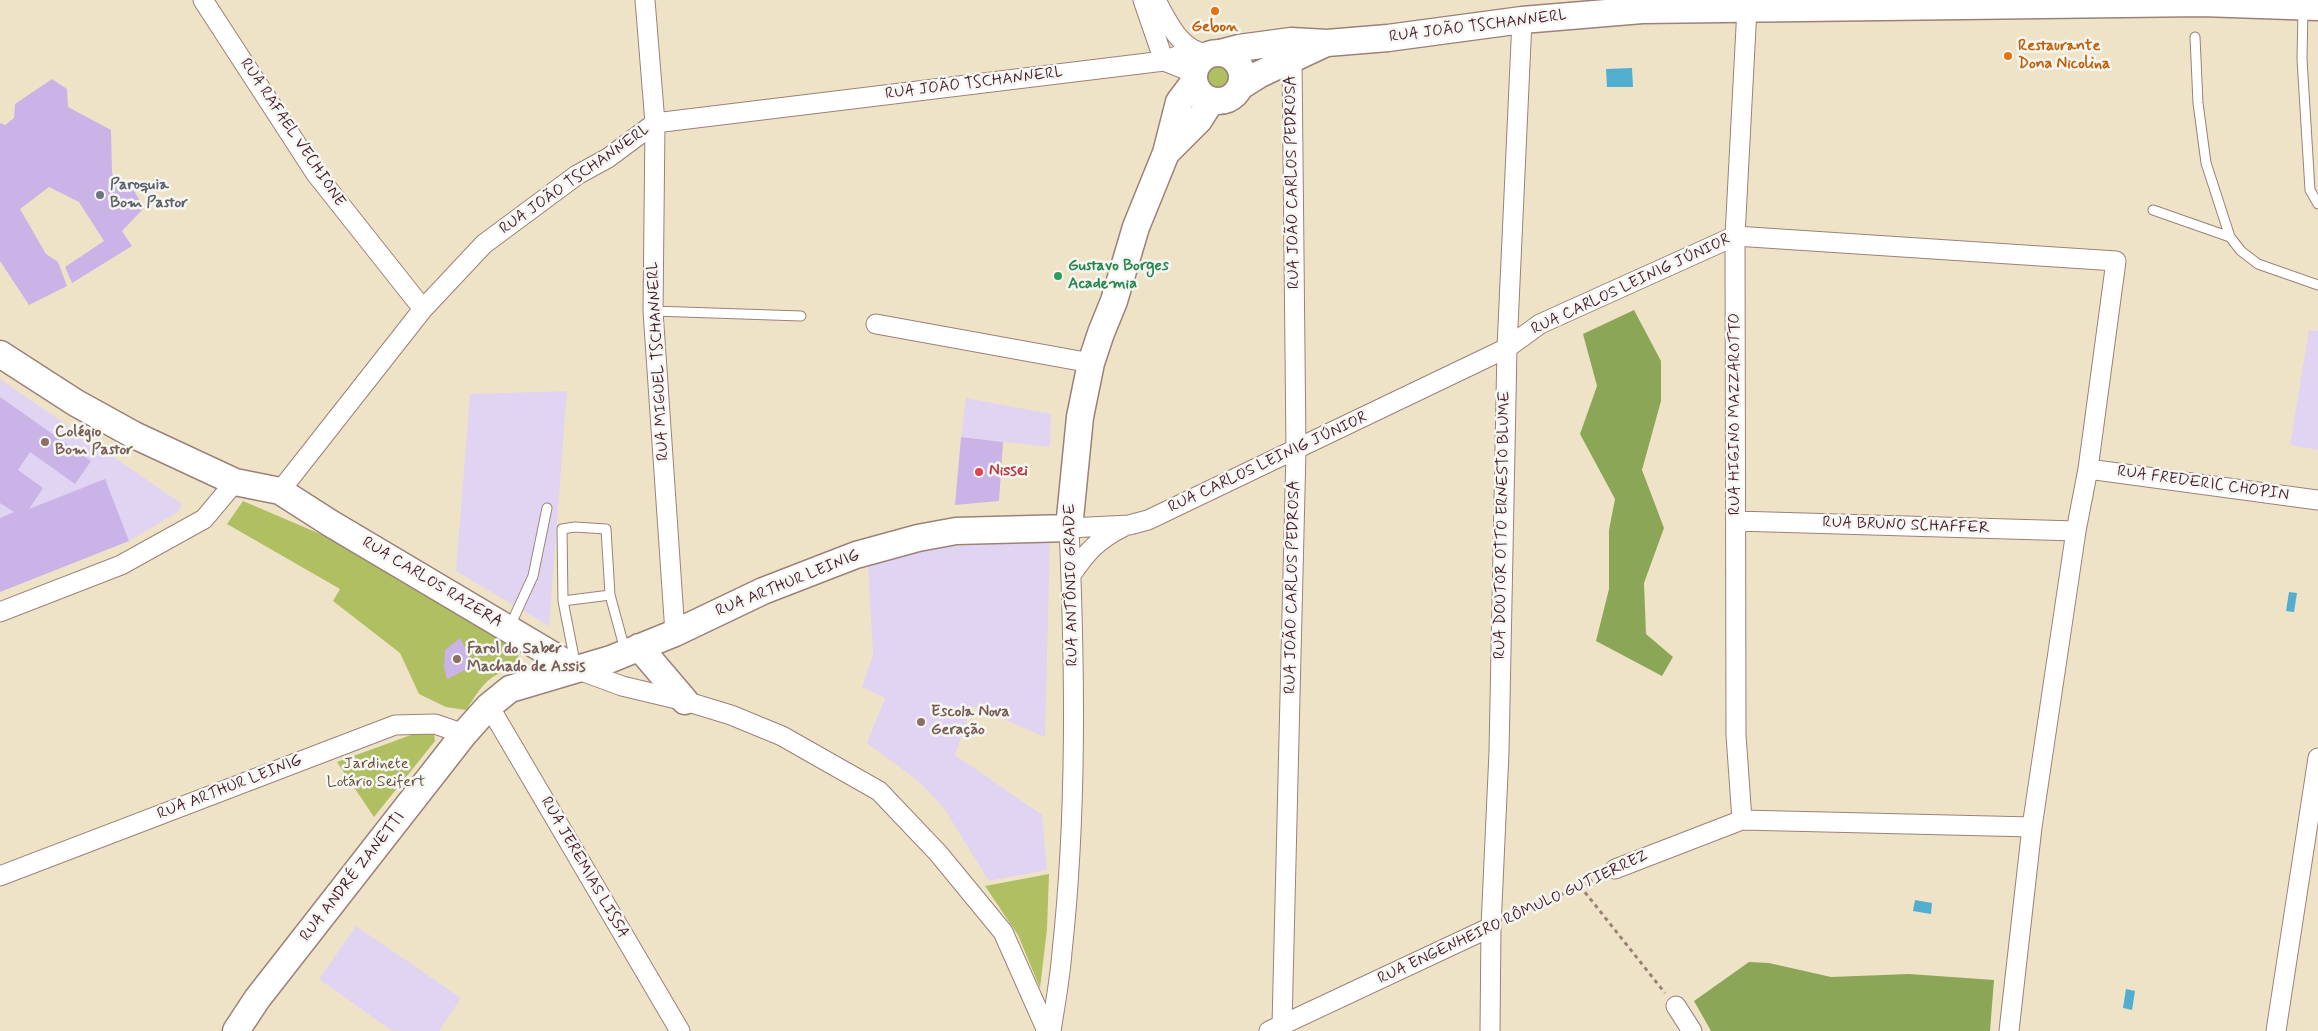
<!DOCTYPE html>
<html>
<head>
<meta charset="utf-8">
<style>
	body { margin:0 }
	canvas { display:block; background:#efe3c7 }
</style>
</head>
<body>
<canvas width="2318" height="1031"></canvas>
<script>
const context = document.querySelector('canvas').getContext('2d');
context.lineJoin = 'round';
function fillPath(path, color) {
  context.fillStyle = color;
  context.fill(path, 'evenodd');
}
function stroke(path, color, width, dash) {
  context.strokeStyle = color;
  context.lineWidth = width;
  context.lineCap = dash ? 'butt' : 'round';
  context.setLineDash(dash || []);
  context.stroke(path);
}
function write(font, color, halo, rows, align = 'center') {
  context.font = font + ' Mynerve,sans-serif';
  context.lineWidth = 5;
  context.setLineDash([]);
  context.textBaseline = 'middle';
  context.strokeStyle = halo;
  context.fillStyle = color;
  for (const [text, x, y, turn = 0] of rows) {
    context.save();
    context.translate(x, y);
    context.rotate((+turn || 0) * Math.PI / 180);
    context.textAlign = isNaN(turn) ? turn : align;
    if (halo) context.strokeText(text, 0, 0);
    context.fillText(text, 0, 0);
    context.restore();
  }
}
fillPath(new Path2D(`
	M2309,330L2318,331V450L2290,445Z
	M0,379L182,504L178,512L129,541L0,592Z
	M567,391L549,626L456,571L470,394Z
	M966,398L1051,414L1050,447L961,437Z
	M1050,542L1045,737L972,706L955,755L1042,815L1047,870L989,881L943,807L917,780L867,743L885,698L862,687L873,655L868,566L935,547Z
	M356,926L461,998L439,1031H392L319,979Z`), '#e1d4f3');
fillPath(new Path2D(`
	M1206 77a12 12 0 1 1 24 0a12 12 0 1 1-24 0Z
	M243,501L339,542L423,594L512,644L518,653L519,663C507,674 509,668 498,674C483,681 475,697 466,710L446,707L419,694L400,653L333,601L340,589L227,524Z
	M422,731L434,732L435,741L374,817L337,762Z
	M1049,874L1047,929L1040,988L1018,935L985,886Z`), '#b0bf61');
fillPath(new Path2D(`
	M1634,310L1661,361V401L1642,470L1664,528L1644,583L1646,634L1673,657L1662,676L1596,641L1609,589V530L1615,499L1580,434L1597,386L1583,334Z
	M1749,962L1769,963L1831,977L1909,974L1994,980L1990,1031H1711L1694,1001Z`), '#8ca657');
fillPath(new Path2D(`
	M1632,68L1633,87H1607L1606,69Z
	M2289,592L2297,593L2294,612L2286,611Z
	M1915,900L1932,903L1931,914L1913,911Z
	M2126,989L2135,991L2132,1010L2123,1008Z`), '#51aecf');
fillPath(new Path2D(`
	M52,79L67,89L68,107L111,130L112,173L117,182H129L144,208L122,231L132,246L72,283L65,267L104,241L79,202L49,187L20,209L46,254L58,262L67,286L29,305L0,261V123L5,125L14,118L15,104Z
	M0,397L91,461L75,484L30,452L18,470L43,488L29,509L105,479L129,541L0,592V518L14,512L0,503Z
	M961,437L1003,442L999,501L955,505Z
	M460,638L472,661L473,666L447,679L444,667L445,650Z`), '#cab3e7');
const lane = new Path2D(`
	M2303,9L2302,59L2310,190L2318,204
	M2195,37L2198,103L2206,163L2230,237
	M2153,210L2230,237L2241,251L2258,264L2318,285
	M653,311L801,316
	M563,601L562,529L575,527L606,529L610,595
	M510,626L533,576L547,508
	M575,662L563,601L610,595L625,650`);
const street = new Path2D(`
	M203,0L316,174L423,309
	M645,0L655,123L653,311L675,633
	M1143,0L1164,61L1194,73
	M1156,0C1168,23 1182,54 1211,54
	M876,324L1091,363
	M2088,469L2318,500
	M280,491L423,309L484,244L577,175L608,158L655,123L1164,61L1193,50
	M1736,521L2076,531
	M1071,575C1087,552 1097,540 1123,527
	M0,612L121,565L204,519L235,482
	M576,669L622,686L685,701L731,715L782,736L879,791L938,853L1003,932L1047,1031
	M489,706L680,1031
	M1742,820L1736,735L1735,236L1747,8
	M1615,869L1742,820L2032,827
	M0,876L395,725L435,724L464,734
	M1676,1006L1692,1031
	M1282,1025L1296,450L1292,59
	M1051,1031C1055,1005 1060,979 1062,952C1077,815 1075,666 1069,528L1129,525L1148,520L1507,348L1540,324L1735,236L2116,261L2088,469L2076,531L2032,827L2009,1031
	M1269,1031L1491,927
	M1490,1031L1491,927L1499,752L1507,348L1522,20
	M2276,1031L2318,758`);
const secondary = new Path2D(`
	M1194 77a24 24 0 1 1 48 0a24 24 0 1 1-48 0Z
	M1220,53L1239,48L1291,41L1327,43L1388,38L1522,20L1642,10L2202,3L2318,7
	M1241,86L1260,74L1324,44
	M1167,152L1199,120L1211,101
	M0,354L76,403L134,435L235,482L280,491L330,523L576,669
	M639,647L685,701
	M236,1031L257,999L464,734L489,706L510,689L611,659L675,633L763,591L856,555L918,538L956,531L1069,528L1080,417L1091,363L1101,333L1114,301L1136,227L1166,153L1179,102L1194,82`);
stroke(lane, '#9c8179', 11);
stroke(street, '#9c8179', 21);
stroke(secondary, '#9c8179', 29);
stroke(new Path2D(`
	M1580,886L1665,993
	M1509,919L1599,877`), '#9c8179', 3, [4, 4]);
stroke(lane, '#fff', 9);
stroke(street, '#fff', 19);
stroke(secondary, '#fff', 26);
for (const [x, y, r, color] of [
	[1215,11,5,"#e8710a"],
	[2008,56,5,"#e8710a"],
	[100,195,5,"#6b7280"],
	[1058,276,5,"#2e9e5b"],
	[45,442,5,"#8d6e63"],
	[979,472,5,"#e0444e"],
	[457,659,5,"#8d6e63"],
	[921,722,5,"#8d6e63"]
]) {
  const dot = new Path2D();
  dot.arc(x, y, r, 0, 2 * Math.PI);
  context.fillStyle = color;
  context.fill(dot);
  stroke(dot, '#f6f6f2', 2);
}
write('16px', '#4a1f2b', '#f6f6f2', [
	["RUA JOÃO TSCHANNERL",1478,27,-7],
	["RUA JOÃO TSCHANNERL",974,84,-7],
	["RUA RAFAEL VECHIONE",292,133,56],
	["RUA JOÃO TSCHANNERL",575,180,-35],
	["RUA JOÃO CARLOS PEDROSA",1293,182,-91],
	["RUA CARLOS LEINIG JÚNIOR",1631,285,-25],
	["RUA MIGUEL TSCHANNERL",659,361,-93],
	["RUA HIGINO MAZZAROTTO",1736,414,-90],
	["RUA CARLOS LEINIG JÚNIOR",1268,463,-25],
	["RUA FREDERIC CHOPIN",2203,484,8],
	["RUA DOUTOR OTTO ERNESTO BLUME",1503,525,-89],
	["RUA BRUNO SCHAFFER",1906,526,2],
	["RUA CARLOS RAZERA",432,583,31],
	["RUA ARTHUR LEINIG",788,584,-22],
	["RUA ANTÔNIO GRADE",1072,585,-91],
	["RUA JOÃO CARLOS PEDROSA",1293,587,-89],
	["RUA ARTHUR LEINIG",230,788,-21],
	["RUA JEREMIAS LISSA",584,868,60],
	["RUA ANDRÉ ZANETTI",353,877,-52],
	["RUA ENGENHEIRO RÔMULO GUTIERREZ",1513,918,-25]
]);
write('bold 16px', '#c56008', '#f6f6f2', [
	["Gebon",1215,28],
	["Restaurante",2018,47,"left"],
	["Dona Nicolina",2018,65,"left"]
]);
write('bold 16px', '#5b616d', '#f6f6f2', [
	["Paroquia",110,186],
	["Bom Pastor",110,204]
], 'left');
write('bold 16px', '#27864d', '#f6f6f2', [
	["Gustavo Borges",1068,267],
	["Academia",1068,285]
], 'left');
write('bold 16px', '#785e54', '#f6f6f2', [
	["Colégio",55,433],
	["Bom Pastor",55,451],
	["Farol do Saber",467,650],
	["Machado de Assis",467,668],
	["Escola Nova",931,713],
	["Geração",931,731]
], 'left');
write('bold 16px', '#be3a42', '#f6f6f2', [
	["Nissei",989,472]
], 'left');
write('16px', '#694f3b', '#f6f6f2', [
	["Jardinete",376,765],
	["Lotário Seifert",376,783]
]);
</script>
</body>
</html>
